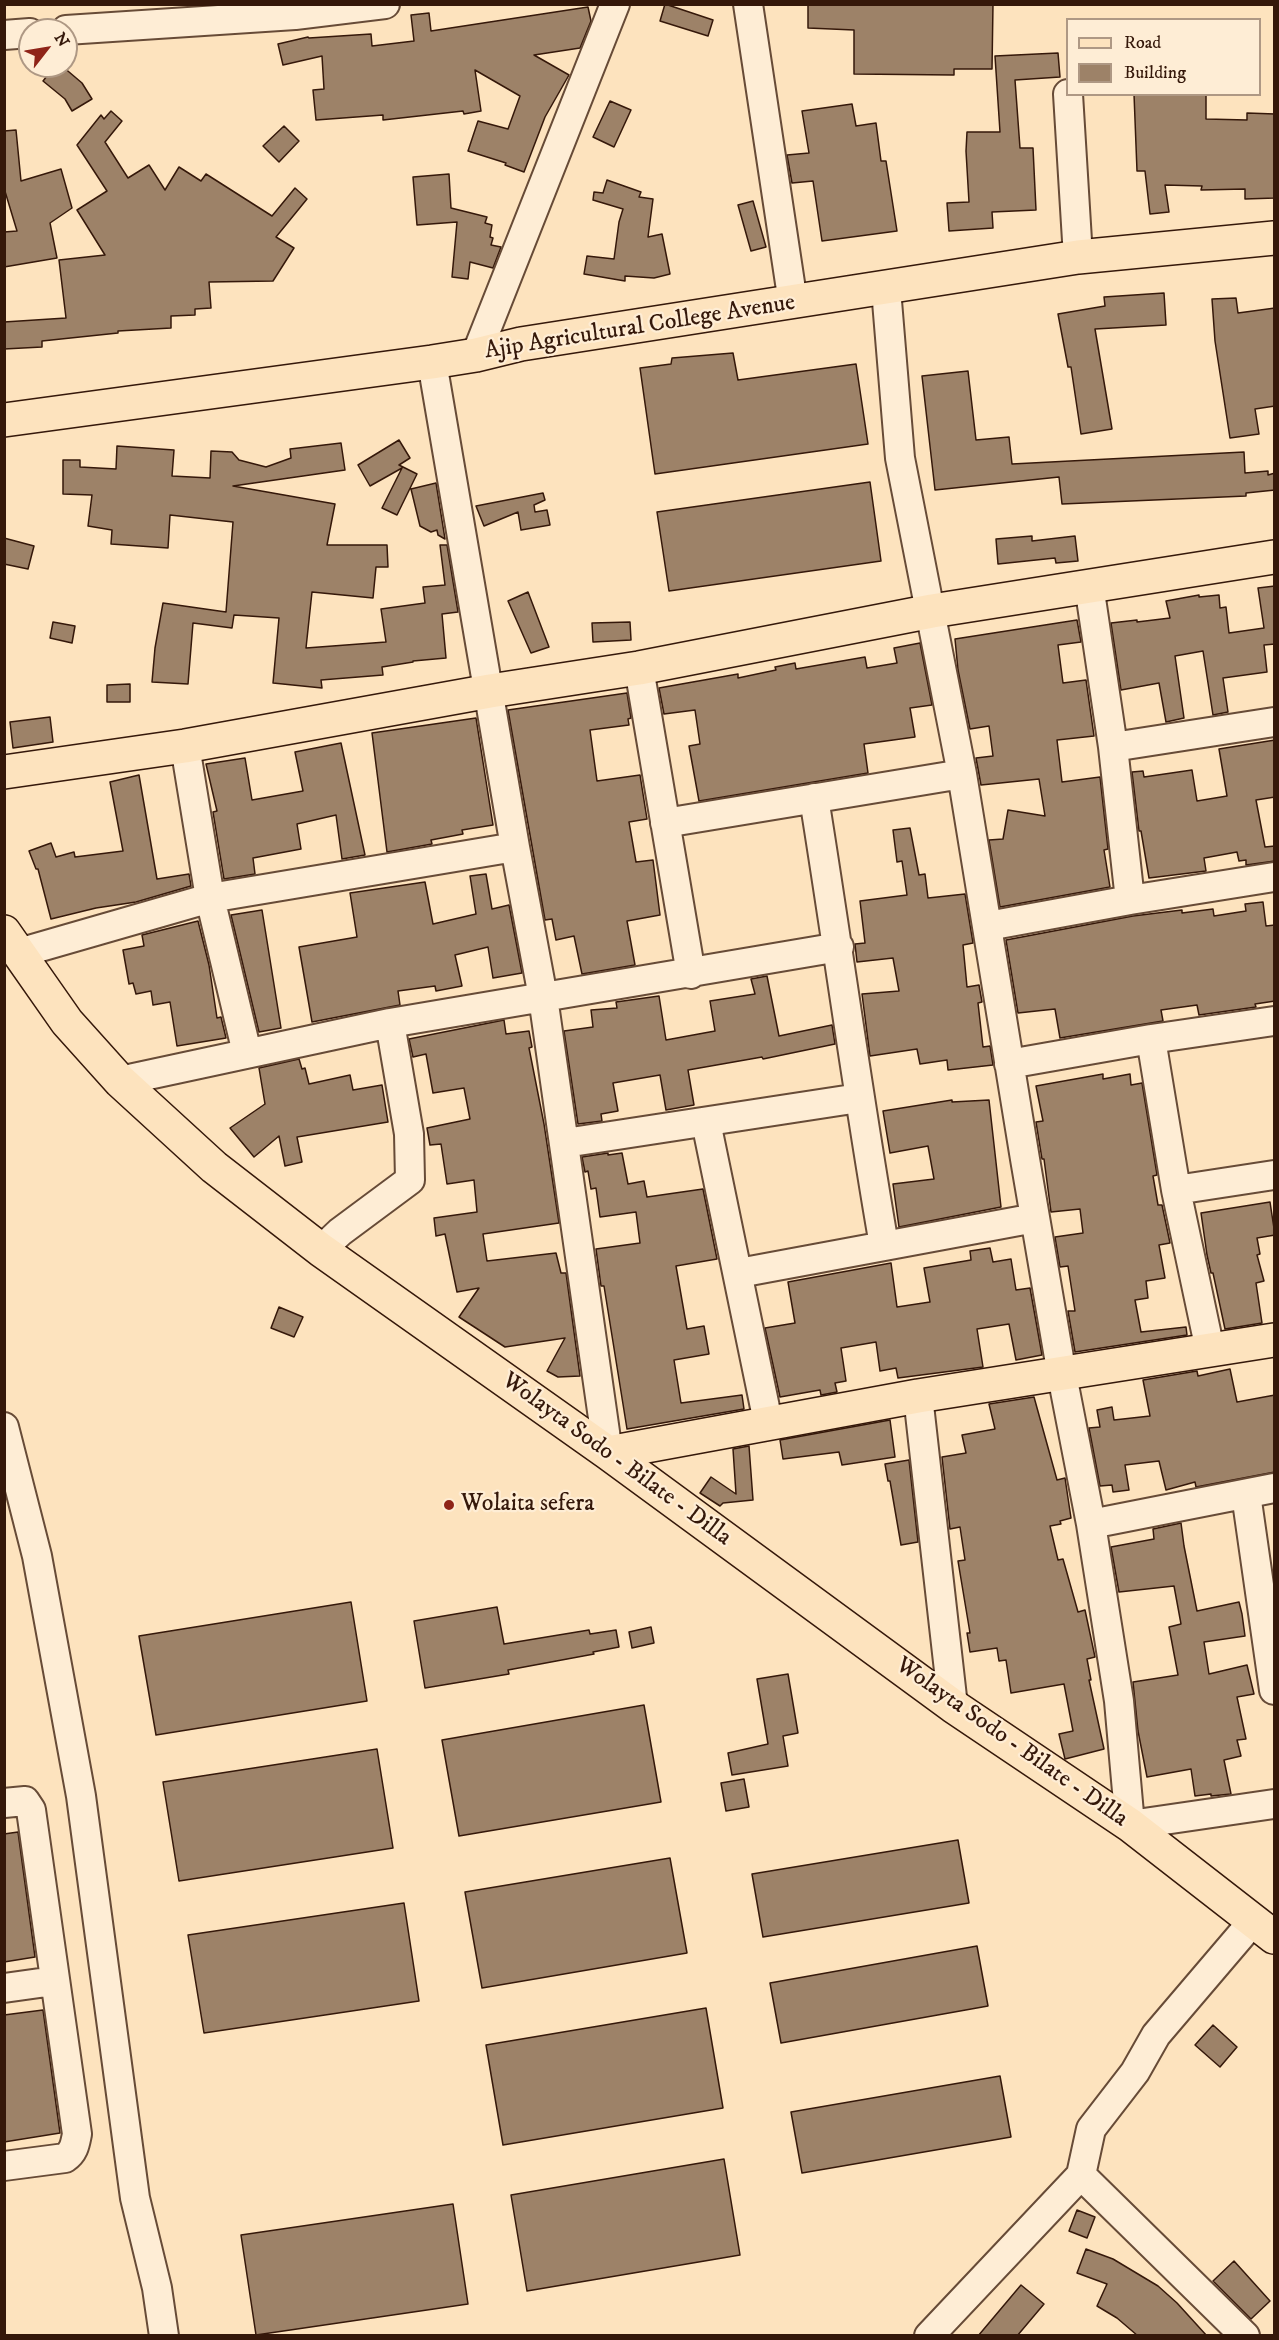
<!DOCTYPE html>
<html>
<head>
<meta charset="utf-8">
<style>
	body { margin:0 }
	#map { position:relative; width:1279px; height:2340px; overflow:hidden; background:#fde3be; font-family:"IM FELL DW Pica",serif }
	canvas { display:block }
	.frame { position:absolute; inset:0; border:6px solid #35180a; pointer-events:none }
	.legend { position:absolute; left:1066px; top:18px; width:195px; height:78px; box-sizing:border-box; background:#feedd5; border:2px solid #ae9884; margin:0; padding:8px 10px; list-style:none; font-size:18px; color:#35180a }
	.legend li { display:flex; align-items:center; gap:12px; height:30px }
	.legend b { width:30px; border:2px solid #ae9884 }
	.north { position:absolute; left:18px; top:18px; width:60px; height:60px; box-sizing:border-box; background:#feedd5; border:2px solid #ae9884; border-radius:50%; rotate:59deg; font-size:16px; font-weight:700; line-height:24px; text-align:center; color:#35180a }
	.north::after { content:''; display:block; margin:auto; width:21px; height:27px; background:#8f2418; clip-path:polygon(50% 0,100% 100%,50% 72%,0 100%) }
</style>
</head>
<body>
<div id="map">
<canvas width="1279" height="2340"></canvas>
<div class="frame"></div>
<ul class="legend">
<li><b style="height:8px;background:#fde3be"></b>Road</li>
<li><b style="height:16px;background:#9d8268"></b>Building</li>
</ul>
<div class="north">N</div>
</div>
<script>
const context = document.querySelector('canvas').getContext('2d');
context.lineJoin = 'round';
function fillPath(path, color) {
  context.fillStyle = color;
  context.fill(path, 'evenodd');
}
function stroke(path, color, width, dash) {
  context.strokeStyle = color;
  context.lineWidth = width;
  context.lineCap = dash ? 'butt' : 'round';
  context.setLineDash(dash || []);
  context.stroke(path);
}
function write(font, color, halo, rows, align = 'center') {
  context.font = font + ' "IM FELL DW Pica",serif';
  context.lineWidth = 4.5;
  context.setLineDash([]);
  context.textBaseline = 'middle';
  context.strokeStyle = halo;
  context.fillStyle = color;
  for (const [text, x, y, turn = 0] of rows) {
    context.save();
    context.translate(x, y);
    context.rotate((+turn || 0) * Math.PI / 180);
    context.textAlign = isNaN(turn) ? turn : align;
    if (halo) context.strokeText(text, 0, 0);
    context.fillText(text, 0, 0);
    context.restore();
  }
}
const building = new Path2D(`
	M665,4L713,20L708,36L660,21Z
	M808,4H993L992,69H954V75L854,74V30L808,28Z
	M588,7L591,21L580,48L534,55L569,75L545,117L524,172L505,165L506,163L468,151L478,121L508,129L520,96L475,70L481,111L464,114L463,111L383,120V115L316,120L313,90L324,89L322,56L283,65L278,44L308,37L309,38L371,34L372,46L414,41L411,15L429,13L431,31Z
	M1058,53L1060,77L1015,80L1020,148H1033L1036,210L992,212L993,228L949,231L947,203L969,202L966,151L967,132H1000L995,56Z
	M55,66H62L82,83L92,99L72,111L65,99L43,81Z
	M1134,94H1206V119L1247,120V113L1275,114V198L1245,199V189L1201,190L1202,186L1165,185L1169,212L1150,214L1145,171H1137Z
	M610,101L631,110L614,147L593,137Z
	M852,104L856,126L876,123L881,161H886L897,231L822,241L813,181L792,183L787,155L809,153L802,111Z
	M111,111L122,121L105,142L128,178L149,165L165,190L179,167L201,181L206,174L272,216L295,188L307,199L276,237L294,248L273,281L209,282L211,308L195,309V315L171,316V328L118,331V333L42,341V347L4,349V322L66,318L59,260L105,255L77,210L107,191L77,145L101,115L104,119Z
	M284,126L299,141L279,162L263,146Z
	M16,130L21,181L61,169L72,208L50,223L57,258L4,267V232L17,231L4,188V131Z
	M449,174L451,208L487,217L485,223L492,225L490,237L493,238L491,245L501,247L493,268L470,262L468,279L452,277L457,222L417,225L413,177Z
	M607,180L641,192L639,197L653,199L648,237L662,234L670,274L654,278L625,276V281L584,274L587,256L614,259L619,222L623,209L593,200L594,192L603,193Z
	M753,201L766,247L751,251L738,205Z
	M1164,293L1166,325L1095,329L1112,429L1081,434L1071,367H1068L1058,314L1105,306L1104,297Z
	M1236,298L1238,313L1275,308V406L1255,409L1259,434L1230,438L1215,341L1212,299Z
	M733,353L738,380L856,364L868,444L655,474L640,368L671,364L672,358Z
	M968,371L976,440L1009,437L1012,464L1244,452L1245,473L1268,471V475L1275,473V490L1246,493V496L1062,504L1059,477L935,490L922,376Z
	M399,440L410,458L399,465L417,474L397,515L382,508L402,468L370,486L358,465Z
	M341,443L345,470L233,486L335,504L327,545H387L388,567H376L373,598L312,592L306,648L386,642L381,609L425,603L423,587L445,585L440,545H447L458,612L442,614L446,658L413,661V662L382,667L383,675L321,680L322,688L273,683L279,618L234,615L232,628L193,623L188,684L152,682L155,648L163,603L226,612L233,522L170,515L168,548L111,544L112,530L88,526L92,495L63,494V460H80V467L116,469L117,446L174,450L172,476L210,478L211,451L232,452L239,460L266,467L291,458L290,449Z
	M870,482L881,561L669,591L657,512Z
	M436,483L445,539L438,535L437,530L431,532L420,526L411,489Z
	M543,493L545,500L534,505L535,512L547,510L550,525L521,530L518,512L484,526L476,506Z
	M1032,536V541L1075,536L1078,561L1056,563L1055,558L998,564L996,539Z
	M4,538L34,546L28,569L4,564Z
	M1275,586V644L1264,645L1267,672L1223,678L1228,712L1213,715L1203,651L1175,656L1184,718L1166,722L1159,683L1121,690L1111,623L1137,620V622L1170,618L1166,601L1199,595V597L1219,595L1220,608L1226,607L1229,633L1264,628L1258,588Z
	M528,592L549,647L531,653L508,601Z
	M1077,620L1081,642L1058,645L1063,683L1086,680L1094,736L1057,740L1062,782L1100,777L1108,849L1104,850L1110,887L1000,907L989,840L1003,839L1008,810L1045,816L1039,779L981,785L976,758L993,756L989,726L970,729L958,670L955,639Z
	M53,622L75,626L72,643L50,638Z
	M630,622L631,640L593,642L592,623Z
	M920,643L932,705L910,708L915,737L864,744L868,773L699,801L689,746L700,744L695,710L664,714L659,688L738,674V678L776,670L775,667L795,663L796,669L865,657L867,668L897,663L894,648Z
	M130,684V702H107V685Z
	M627,693L631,718L628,719L629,725L590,730L597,781L640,775L647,819L629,822L636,862L653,860L660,915L627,921L635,965L582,974L574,936L556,940L552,919L545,920L508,710Z
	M50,717L53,742L13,748L10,722Z
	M476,718L493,825L462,830L463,834L431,840L432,844L387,852L372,733Z
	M1275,740V797L1256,800L1265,847L1275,846V861L1246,865V860L1239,861L1237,852L1204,858L1206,871L1149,878L1141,831H1139L1132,772L1143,771L1144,777L1192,770L1197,801L1227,796L1219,749Z
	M341,743L365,855L342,859L336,815L297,824L301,849L253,858L255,874L224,879L213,812L217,811L206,764L245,758L252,800L303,791L295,752Z
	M139,775L157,879L189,874L191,886L136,902L96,908L51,919L38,869H36L29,851L51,843L56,857L74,852L75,857L123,851L110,782Z
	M910,828L919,875L925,874L928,898L965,894L973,943L963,945L967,987L979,985L982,1002L978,1003L983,1047L990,1046L993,1065L948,1070L947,1060L920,1064L917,1049L870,1056L862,994L899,991L893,958L857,962L855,944L865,943L860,901L907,895L902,861L897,862L893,830Z
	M486,874L492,909L509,905L522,973L493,978L488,947L455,955L462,986L436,991L435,986L398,991L400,1005L312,1022L299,947L357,937L350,893L425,882L433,924L476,914L470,876Z
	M1263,902L1266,926L1275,925V1001L1255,1004L1256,1007L1199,1015L1197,1005L1161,1010L1163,1021L1060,1038L1055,1009L1018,1013L1006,940L1133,916L1182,910V913L1213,909L1214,916L1246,911L1245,904Z
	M262,910L281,1028L259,1032L231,915Z
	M198,921L209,965L217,1018L221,1017L226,1038L177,1046L170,1002L153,1005L151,991L136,994L133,983L129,984L123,950L144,946L142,935Z
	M767,976L779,1036L832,1025L835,1044L763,1059L762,1057L688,1070L694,1105L666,1110L660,1075L613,1083L618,1111L601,1114L602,1121L578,1124L564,1031L593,1027L591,1010L617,1008L616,1002L659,996L666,1040L715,1031L710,1001L755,994L751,979Z
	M504,1020L506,1034L529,1031L532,1047L529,1048L544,1124L559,1223L483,1234L487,1261L556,1253L561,1273H566L580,1376L558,1377L547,1371L565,1338L505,1347L459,1317L479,1288L457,1292L445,1234L436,1236L434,1218L477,1212L474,1180L447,1184L441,1144L430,1145L427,1128L470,1119L464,1088L433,1093L426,1054L413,1057L409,1039Z
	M299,1059L302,1069L305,1068L309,1084L350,1075L353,1090L382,1085L388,1122L297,1137L302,1162L285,1166L279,1136L254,1157L230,1128L265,1104L259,1068Z
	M1103,1074V1079L1130,1074L1131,1085L1142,1083L1157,1175L1153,1176L1158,1205H1162L1170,1243L1159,1245L1165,1278L1146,1281L1148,1298L1135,1300L1141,1332L1186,1327L1187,1335L1075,1352L1068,1311H1075L1068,1266L1060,1267L1055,1237L1083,1233L1080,1209L1051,1212L1044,1159H1042L1036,1122L1043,1121L1036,1086Z
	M952,1100V1102L989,1100L1001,1207L899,1227L893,1184L934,1179L928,1146L890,1153L883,1111Z
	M608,1153V1155L622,1153L628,1184L644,1181L647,1197L703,1189L717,1259L676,1266L687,1329L704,1326L709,1354L674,1360L681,1403L742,1395L744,1409L627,1429L604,1286H601L596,1249L640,1243L636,1212L600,1217L596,1188L591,1189L588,1171L585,1172L582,1157Z
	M1270,1202L1275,1235L1257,1238L1260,1254L1257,1255L1264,1281L1256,1283L1262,1323L1225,1329L1213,1273H1211L1207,1255L1201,1213Z
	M990,1248L993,1262L1011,1259L1016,1290L1030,1288L1042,1355L1016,1360L1009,1324L977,1329L983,1367L898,1378L896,1368L880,1371L876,1342L841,1348L846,1381L835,1383L837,1392L821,1395L820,1390L780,1397L765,1328L795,1323L788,1282L891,1263L897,1307L930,1302L924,1268L971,1260L970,1251Z
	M279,1307L303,1317L294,1337L271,1328Z
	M1230,1369L1237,1402L1275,1395V1472L1196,1487L1195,1482L1166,1490L1159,1461L1125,1465L1129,1490L1113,1492L1112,1485L1100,1486L1089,1428L1100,1427L1097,1410L1112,1407L1114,1420L1150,1416L1143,1380L1197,1371L1198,1376Z
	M1034,1397L1057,1480L1065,1478L1071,1518L1060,1521L1061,1524L1050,1526L1058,1560L1063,1559L1078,1612L1085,1610L1095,1657L1087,1659L1091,1680H1089L1104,1749L1065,1759L1059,1734L1073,1731L1064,1684L1011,1693L1006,1660L999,1661L997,1648L970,1652L967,1633H970L958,1561L965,1560L960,1527L950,1529L942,1457L966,1453L962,1435L995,1429L989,1404Z
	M890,1420L895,1457L842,1465L839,1452L783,1459L780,1440Z
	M749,1446L753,1500L723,1503L720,1506L700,1493L711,1477L736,1494L733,1449Z
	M909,1460L918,1542L901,1545L890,1481H888L885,1464Z
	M1181,1523L1184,1546L1197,1611L1239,1602L1242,1614L1245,1636L1204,1642L1209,1674L1247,1665L1254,1694L1237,1697L1246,1739L1237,1740L1241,1756L1224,1760L1231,1794L1211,1796V1794L1195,1796L1191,1769L1147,1777L1138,1731L1133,1682L1178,1675L1169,1627L1181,1624L1174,1586L1119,1592L1111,1547L1154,1539L1153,1529Z
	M351,1602L367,1701L156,1735L139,1636Z
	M497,1607L504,1644L589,1630L590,1634L616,1630L619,1647L593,1652L594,1654L508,1670L509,1674L425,1688L414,1621Z
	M651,1627L654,1643L632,1648L629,1632Z
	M788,1674L798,1733L783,1736L788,1766L732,1775L728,1753L768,1744L757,1679Z
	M644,1705L661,1802L459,1836L442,1740Z
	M377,1749L393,1848L179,1881L163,1782Z
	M744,1779L749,1807L726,1811L721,1783Z
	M18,1832L35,1957L4,1962V1834Z
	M958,1840L969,1903L763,1937L752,1874Z
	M670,1858L687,1953L482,1988L465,1892Z
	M404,1903L419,2001L204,2033L188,1935Z
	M977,1946L988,2006L781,2043L770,1983Z
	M706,2008L723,2108L503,2145L486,2045Z
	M43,2010L60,2133L4,2142V2015Z
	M1213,2025L1237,2047L1220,2067L1195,2045Z
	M1000,2076L1011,2137L802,2173L791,2112Z
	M724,2159L740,2255L527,2291L511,2195Z
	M453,2204L468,2304L256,2335L241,2235Z
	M1077,2210L1095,2217L1087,2238L1069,2231Z
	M1086,2249L1113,2259L1158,2286L1177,2303L1207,2336H1138L1117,2318L1097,2306L1107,2284L1077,2273Z
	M1234,2261L1270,2301L1251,2319L1213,2281Z
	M1021,2285L1044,2304L1017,2336H978Z`);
fillPath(building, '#9d8268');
stroke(building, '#35180a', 1.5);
const minor = new Path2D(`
	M748,4L793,303
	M66,30L295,15L385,4
	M4,35L30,33
	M1068,94L1078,257
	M886,289L900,458L962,774L1025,1159L1062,1375L1091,1524L1119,1701L1130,1825L1274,1804
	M476,355L615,4
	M432,362L515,847L543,997L608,1453
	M1089,585L1113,747L1130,900
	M639,668L691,974
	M185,746L210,898L247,1053
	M1113,747L1274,722
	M814,798C838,947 858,1096 884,1245
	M665,823L962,774
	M988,926L1130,900L1274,877
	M19,953L210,898L515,847
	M1151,1039L1176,1190L1210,1350
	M1009,1064L1151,1039L1274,1021
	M120,1081L390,1023L839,947
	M706,1122L768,1422
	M565,1143L859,1098
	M1176,1190L1274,1175
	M321,1250L340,1232L410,1180L409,1134L390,1023
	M739,1273L1035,1218
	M918,1396L953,1706
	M4,1427L37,1556L81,1796L135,2198L157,2288L164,2336
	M1246,1494L1274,1690
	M1091,1524L1274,1488
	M4,1803L25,1801L31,1810L77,2134C75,2144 74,2152 65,2158L4,2166
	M4,1988L54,1981
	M929,2336L1081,2175
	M1245,2336L1081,2175L1091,2129L1135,2072L1156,2035L1254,1920`);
const major = new Path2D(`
	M4,420L432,362L476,355L521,344L1078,257L1274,238
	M4,772L185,746L490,691L639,668L932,611L1274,557
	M4,932L67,1022L120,1081L214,1167L321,1250L608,1453L953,1706L1130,1825L1274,1937
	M608,1453L918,1396L1274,1340`);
stroke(minor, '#674b37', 32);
stroke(major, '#35180a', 36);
stroke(minor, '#feedd5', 28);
stroke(major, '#fde3be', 33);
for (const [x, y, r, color] of [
	[449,1505,6,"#8f2418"]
]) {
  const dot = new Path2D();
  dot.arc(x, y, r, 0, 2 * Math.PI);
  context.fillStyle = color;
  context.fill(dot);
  stroke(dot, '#feedd5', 2);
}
write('24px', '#35180a', '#feedd5', [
	["Ajip Agricultural College Avenue",640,328,-9],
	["Wolayta Sodo - Bilate - Dilla",616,1460,36],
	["Wolayta Sodo - Bilate - Dilla",1011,1743,35]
]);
write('24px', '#35180a', '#feedd5', [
	["Wolaita sefera",461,1505]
], 'left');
</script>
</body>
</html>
